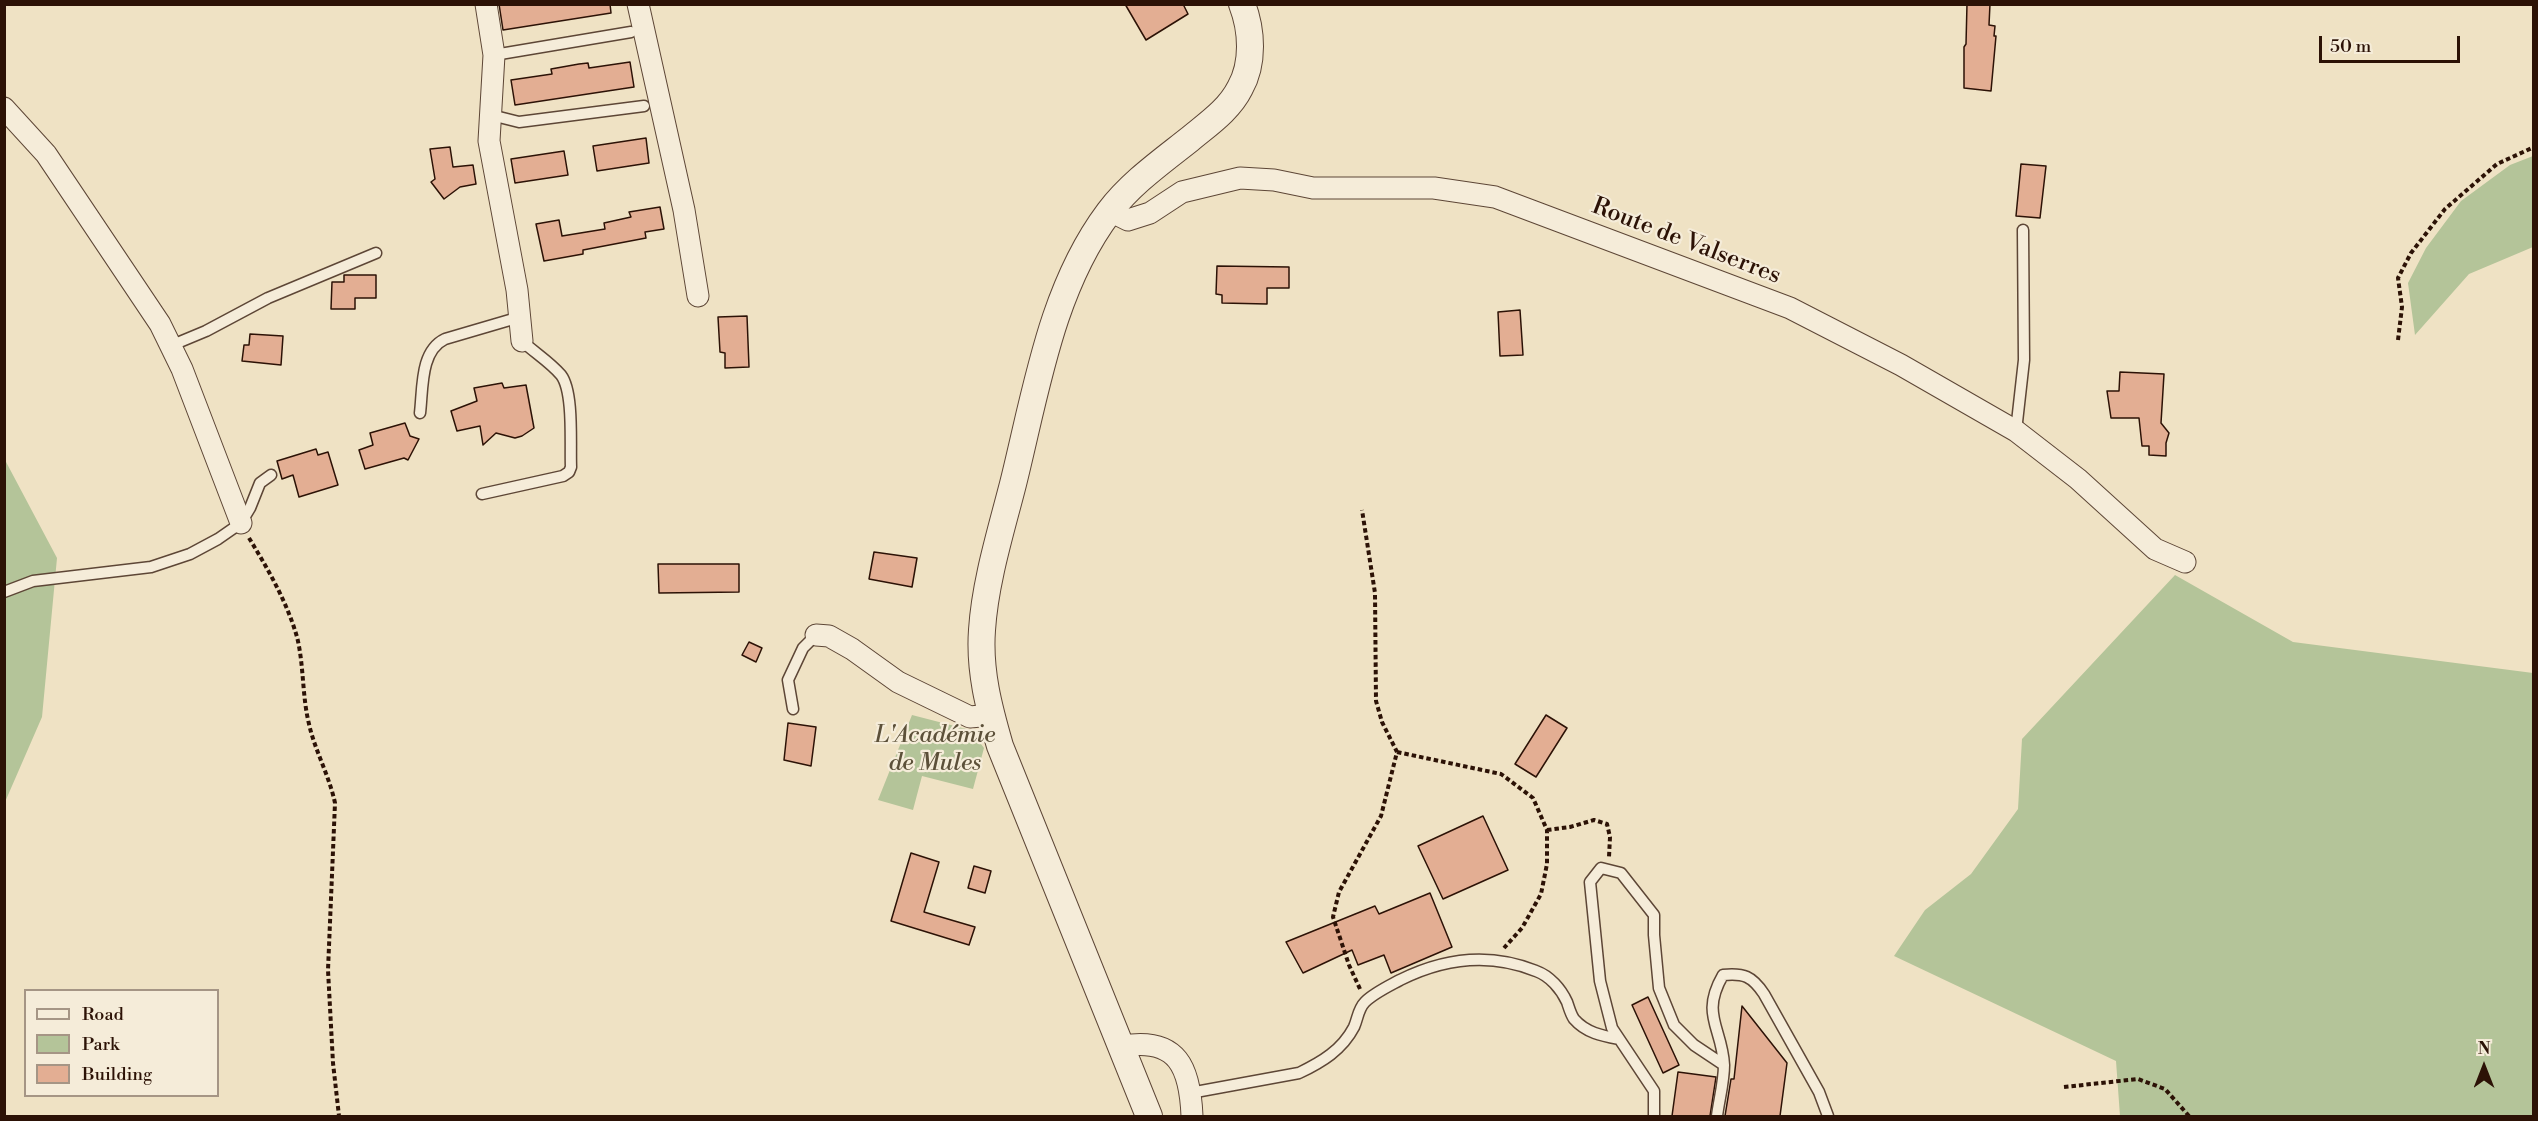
<!DOCTYPE html>
<html>
<head>
<meta charset="utf-8">
<style>
	body { margin:0 }
	#map { position:relative; width:2538px; height:1121px; overflow:hidden; background:#efe2c4; font-family:"Libre Bodoni",serif }
	canvas { display:block }
	.frame { position:absolute; inset:0; border:6px solid #2c1206; pointer-events:none }
	.legend { position:absolute; left:24px; top:989px; width:195px; height:108px; box-sizing:border-box; background:#f5ecd9; border:2px solid #a59585; margin:0; padding:8px 10px; list-style:none; font-size:18px; color:#2c1206 }
	.legend li { display:flex; align-items:center; gap:12px; height:30px }
	.legend b { width:30px; border:2px solid #a59585 }
	.north { position:absolute; left:2454px; top:1037px; width:60px; height:60px; -webkit-text-stroke:4px #f5ecd9; paint-order:stroke; rotate:0deg; font-size:16px; font-weight:700; line-height:24px; text-align:center; color:#2c1206 }
	.north::after { content:''; display:block; margin:auto; width:21px; height:27px; background:#2c1206; clip-path:polygon(50% 0,100% 100%,50% 72%,0 100%) }
	.scale { position:absolute; left:2319px; top:36px; width:141px; height:27px; box-sizing:border-box; border:3px solid #2c1206; border-top:0; padding-left:8px; font-size:18px; line-height:21px; white-space:nowrap; color:#2c1206; -webkit-text-stroke:4px #f5ecd9; paint-order:stroke }
</style>
</head>
<body>
<div id="map">
<canvas width="2538" height="1121"></canvas>
<div class="frame"></div>
<ul class="legend">
<li><b style="height:8px;background:#f5ecd9"></b>Road</li>
<li><b style="height:16px;background:#b4c499"></b>Park</li>
<li><b style="height:16px;background:#e3ae93"></b>Building</li>
</ul>
<div class="north">N</div>
<div class="scale">50 m</div>
</div>
<script>
const context = document.querySelector('canvas').getContext('2d');
context.lineJoin = 'round';
function fillPath(path, color) {
  context.fillStyle = color;
  context.fill(path, 'evenodd');
}
function stroke(path, color, width, dash) {
  context.strokeStyle = color;
  context.lineWidth = width;
  context.lineCap = dash ? 'butt' : 'round';
  context.setLineDash(dash || []);
  context.stroke(path);
}
function write(font, color, halo, rows, align = 'center') {
  context.font = font + ' "Libre Bodoni",serif';
  context.lineWidth = 4.5;
  context.setLineDash([]);
  context.textBaseline = 'middle';
  context.strokeStyle = halo;
  context.fillStyle = color;
  for (const [text, x, y, turn = 0] of rows) {
    context.save();
    context.translate(x, y);
    context.rotate((+turn || 0) * Math.PI / 180);
    context.textAlign = isNaN(turn) ? turn : align;
    if (halo) context.strokeText(text, 0, 0);
    context.fillText(text, 0, 0);
    context.restore();
  }
}
fillPath(new Path2D(`
	M2533,156V247L2469,274L2415,335L2408,283L2426,248L2461,201L2510,165Z
	M5,460L57,558L42,717L5,802Z
	M2175,575L2293,642L2533,673V1116H2120L2116,1061L1894,956L1925,910L1971,874L2018,809L2022,739Z
	M912,715L970,730L984,748L973,789L922,776L913,810L878,800Z`), '#b4c499');
const building = new Path2D(`
	M499,4H610L611,13L503,30Z
	M1125,4H1183L1188,14L1146,40Z
	M1967,4H1990L1989,25L1995,26L1994,36H1996L1991,91L1964,88V47L1966,44Z
	M630,62L634,87L515,105L511,80L552,74L551,69L579,64L588,63L589,68Z
	M646,138L649,163L597,171L593,146Z
	M450,147L453,167L473,165L476,184L460,187L444,199L431,182L435,179L430,149Z
	M564,151L568,175L515,183L511,159Z
	M2021,164L2046,166L2040,218L2016,216Z
	M660,207L664,229L645,232L646,238L583,250V254L544,261L536,224L559,220L562,236L605,229L604,223L631,217L629,212Z
	M1217,266L1289,267V288H1267V304L1222,303V295L1216,294Z
	M344,275H376V298H355V309H331L332,282H344Z
	M1520,310L1523,355L1500,356L1498,312Z
	M747,316L749,367L725,368V353L720,352L718,317Z
	M250,334L283,336L281,365L242,361L244,345H249Z
	M2120,372L2164,374L2161,423L2169,433L2166,443V456L2149,455V446H2142L2139,418H2111L2107,391H2119Z
	M502,383L504,388L526,385L534,428L522,436L515,438L496,433L483,445L480,426L457,431L451,411L477,401L474,388Z
	M405,423L410,436L419,439L408,460L404,458L365,469L359,450L373,445L370,433Z
	M316,449L318,455L328,452L338,485L299,497L293,475L282,479L277,461Z
	M874,552L917,558L912,587L869,579Z
	M658,564H739V592L659,593Z
	M749,642L762,648L756,662L742,655Z
	M1546,715L1567,728L1536,777L1515,764Z
	M788,723L816,727L811,766L784,760Z
	M1483,816L1508,870L1443,899L1418,846Z
	M911,853L939,862L924,912L975,927L969,945L891,921Z
	M974,866L991,871L985,893L968,888Z
	M1430,893L1452,947L1391,973L1384,955L1358,965L1352,950L1303,973L1286,942L1375,906L1379,914Z
	M1648,997L1679,1065L1663,1073L1632,1005Z
	M1742,1006L1787,1063L1780,1116H1725L1731,1079H1734Z
	M1678,1072L1716,1077L1710,1116H1672Z`);
fillPath(building, '#e3ae93');
stroke(building, '#2c1206', 1.5);
const service = new Path2D(`
	M494,55L631,32
	M491,115L519,122L644,106
	M170,346L206,331L268,298L376,253
	M420,413C423,388 420,351 445,339L520,317
	M2016,431L2024,360L2023,230
	M482,494L563,476L569,472L571,467C570,445 574,392 561,375C550,362 535,353 522,341
	M4,592L33,581L151,567L190,554L218,539L241,523L250,508L260,483L271,475
	M793,709L788,680L803,648L816,635
	M1190,1093L1299,1073C1322,1062 1342,1050 1354,1027C1358,1018 1358,1009 1365,1002C1374,993 1389,986 1400,980C1444,958 1489,952 1536,971C1550,976 1561,989 1567,1002C1569,1008 1571,1015 1574,1019C1586,1033 1603,1036 1619,1039
	M1654,1116V1091L1612,1028L1600,981L1590,882L1601,868L1621,873L1654,915V935L1659,988L1674,1025L1694,1045L1724,1065
	M1717,1116C1719,1100 1724,1082 1724,1065C1722,1027 1700,1015 1723,975C1744,973 1752,976 1764,994L1819,1092L1828,1116`);
const minor = new Path2D(`
	M486,4L494,55L489,141L517,290L522,341
	M638,4L684,210L698,296
	M4,108L46,154L160,324L182,369L241,523
	M1110,211L1128,220L1150,213L1182,192L1240,178L1274,180L1313,188H1434L1495,197L1790,308L1901,365L2016,431L2078,479L2155,549L2185,562
	M816,635L829,636L852,649L898,682L970,717L991,715
	M1123,1046C1178,1037 1190,1068 1192,1116`);
const tertiary = new Path2D(`
	M1149,1116L1000,746C989,708 979,671 982,630C985,582 1001,531 1013,484C1036,392 1051,289 1109,212C1131,183 1161,162 1190,139C1208,124 1229,110 1240,88C1254,63 1252,30 1242,4`);
stroke(service, '#5d4636', 13);
stroke(minor, '#5d4636', 23);
stroke(tertiary, '#5d4636', 28);
stroke(new Path2D(`
	M2398,340L2402,307L2398,278L2411,253L2445,209L2497,164L2534,147
	M249,538C268,569 287,602 297,637C304,665 302,696 309,724C315,751 329,775 335,803L328,970L333,1063L339,1116
	M1397,752L1501,774L1533,798L1547,830V864L1541,894L1522,928L1504,948
	M1547,830L1570,827L1594,820L1607,824L1610,837L1609,857
	M1360,989L1349,965L1333,917L1339,892L1381,816L1397,752L1382,722L1376,701L1375,593L1362,510
	M2064,1087L2138,1079L2165,1089L2189,1116`), '#2c1206', 4, [4.5, 3]);
stroke(service, '#f5ecd9', 10);
stroke(minor, '#f5ecd9', 21);
stroke(tertiary, '#f5ecd9', 26);
write('24px', '#2c1206', '#f5ecd9', [
	["Route de Valserres",1686,242,21]
]);
write('italic 24px', '#5c5039', '#f5ecd9', [
	["L'Académie",935,736],
	["de Mules",935,764]
]);
</script>
</body>
</html>
